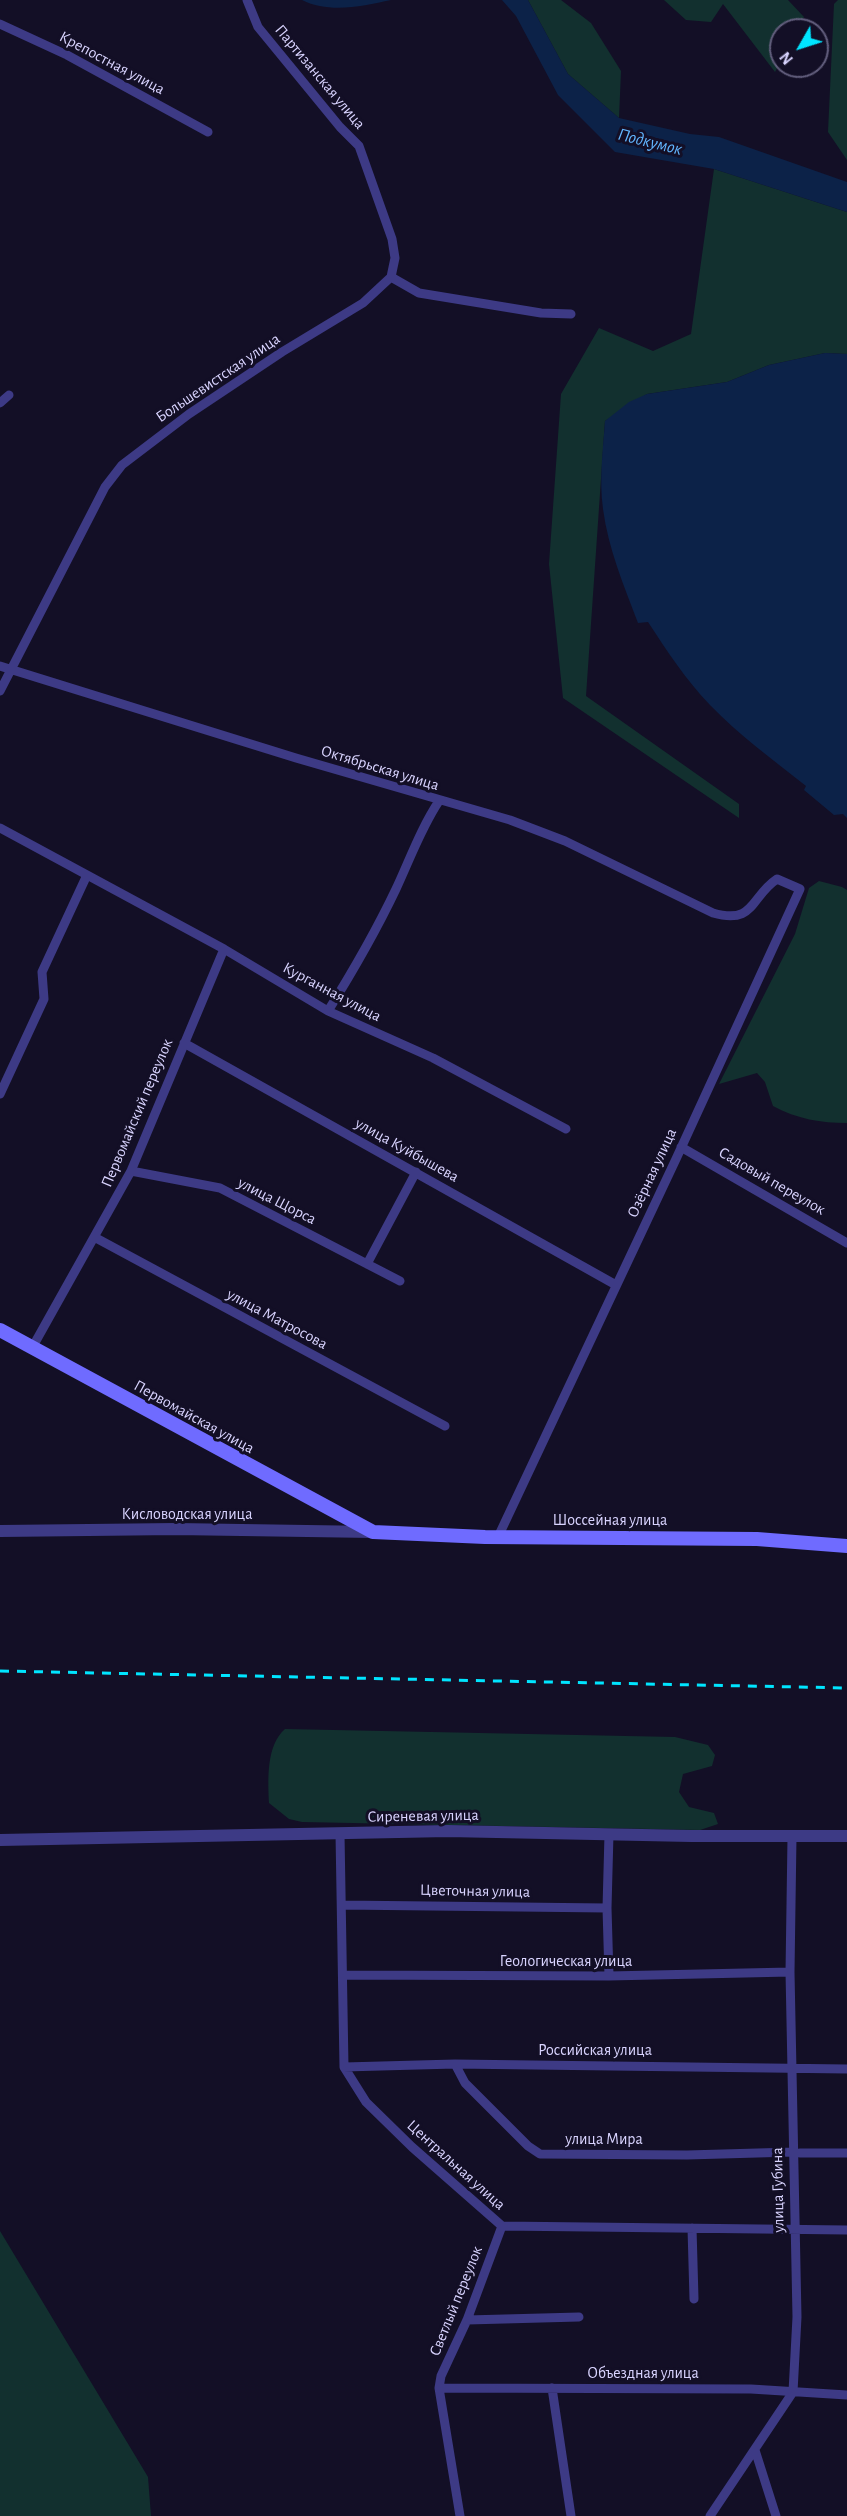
<!DOCTYPE html>
<html>
<head>
<meta charset="utf-8">
<style>
	body { margin:0 }
	#map { position:relative; width:847px; height:2516px; overflow:hidden; background:#130f26; font-family:"Alegreya Sans",sans-serif }
	canvas { display:block }
	.north { position:absolute; left:769px; top:18px; width:60px; height:60px; box-sizing:border-box; background:#130f26; border:2px solid #625e7d; border-radius:50%; rotate:231deg; font-size:16px; font-weight:700; line-height:24px; text-align:center; color:#d9d4ff }
	.north::after { content:''; display:block; margin:auto; width:21px; height:27px; background:#00e5ff; clip-path:polygon(50% 0,100% 100%,50% 72%,0 100%) }
</style>
</head>
<body>
<div id="map">
<canvas width="847" height="2516"></canvas>
<div class="north">N</div>
</div>
<script>
const context = document.querySelector('canvas').getContext('2d');
context.lineJoin = 'round';
function fillPath(path, color) {
  context.fillStyle = color;
  context.fill(path, 'evenodd');
}
function stroke(path, color, width, dash) {
  context.strokeStyle = color;
  context.lineWidth = width;
  context.lineCap = dash ? 'butt' : 'round';
  context.setLineDash(dash || []);
  context.stroke(path);
}
function write(font, color, halo, rows, align = 'center') {
  context.font = font + ' "Alegreya Sans",sans-serif';
  context.lineWidth = 6;
  context.setLineDash([]);
  context.textBaseline = 'middle';
  context.strokeStyle = halo;
  context.fillStyle = color;
  for (const [text, x, y, turn = 0] of rows) {
    context.save();
    context.translate(x, y);
    context.rotate((+turn || 0) * Math.PI / 180);
    context.textAlign = isNaN(turn) ? turn : align;
    if (halo) context.strokeText(text, 0, 0);
    context.fillText(text, 0, 0);
    context.restore();
  }
}
fillPath(new Path2D(`
	M528,0H561L591,23L621,71L619,118L568,74Z
	M664,0H788L804,17L797,30H781V61L775,72L723,4L711,22L686,20Z
	M838,0H847V160L828,132L834,4Z
	M714,169L847,212V354L825,353L769,365L727,382L647,394L605,421L586,696L739,804V818L563,698L549,564L561,394L599,328L653,351L691,334Z
	M819,881L842,887L847,890V1123C821,1123 797,1119 773,1106L765,1082L757,1073L719,1084L795,934L809,888Z
	M285,1729L675,1737L708,1745L715,1755L712,1766L683,1774L679,1792L689,1807L714,1813L718,1824L700,1830L302,1822L289,1819L269,1803C268,1779 266,1746 285,1729Z
	M0,2231L148,2477L151,2516H0Z`), '#12302f');
fillPath(new Path2D(`
	M302,0H391C363,6 330,14 302,0Z
	M502,0H528L568,74L619,118L690,134L719,137L847,182V212L714,169L615,152L558,95L516,16Z
	M825,353L847,354V818L843,814L834,815L804,790L806,786C773,760 739,735 710,705C686,680 667,651 648,622L638,623C624,586 608,548 603,509C599,479 603,450 605,421L629,402L647,394L727,382L769,365Z`), '#0c2248');
stroke(new Path2D(`
	M247,0L258,27L340,127L359,146L392,239L395,258L391,277
	M0,24L67,55L208,132
	M391,277L419,293L541,313L571,314
	M0,403L9,395
	M0,666L296,758L510,820L565,841L713,913C755,925 750,897 777,879L800,889L676,1159L498,1537
	M0,691L105,487L122,465L189,414L282,352L363,303L391,277
	M0,828L224,949L328,1011L433,1058L566,1129
	M328,1011C353,971 376,931 396,889C410,859 421,828 439,801
	M184,1043L616,1285
	M0,1094L44,999L42,972L87,875
	M681,1147L847,1243
	M131,1171L220,1188L400,1281
	M96,1238L445,1426
	M367,1264L416,1172
	M32,1348L131,1171L224,949
	M340,1834L344,2067L366,2102L412,2147L502,2226L847,2230
	M342,1905L607,1908
	M343,1975L609,1976L790,1972
	M609,1976L607,1908L609,1834
	M455,2064L465,2083L528,2146L540,2154L687,2155L793,2152
	M344,2067L455,2064L847,2069
	M800,2153H847
	M692,2228L694,2299
	M467,2320L579,2317
	M439,2388L751,2389L847,2395
	M552,2388L571,2516
	M755,2450L776,2516
	M460,2516L439,2388L441,2376L467,2320L502,2226
	M710,2516L793,2392L797,2317L790,1972L792,1837`), '#3d3a85', 9);
stroke(new Path2D(`
	M0,1531L176,1529L373,1532
	M0,1840L448,1831L691,1836H847`), '#3d3a85', 12);
stroke(new Path2D(`
	M0,1330L373,1532L485,1537L757,1539L847,1546`), '#6f6bff', 14);
stroke(new Path2D(`
	M0,1671L847,1688`), '#00e5ff', 3, [9, 8]);
write('16px', '#d9d4ff', '#130f26', [
	["Крепостная улица",112,63,28],
	["Партизанская улица",320,77,50],
	["Большевистская улица",218,378,-34],
	["Октябрьская улица",380,768,17],
	["Курганная улица",332,992,28],
	["Первомайский переулок",137,1113,-67],
	["улица Куйбышева",407,1150,29],
	["Озёрная улица",652,1173,-65],
	["Садовый переулок",772,1181,30],
	["улица Щорса",277,1201,27],
	["улица Матросова",277,1319,28],
	["Первомайская улица",194,1417,29],
	["Кисловодская улица",187,1514],
	["Шоссейная улица",610,1520],
	["Сиреневая улица",423,1816,-1],
	["Цветочная улица",475,1891,1],
	["Геологическая улица",566,1961],
	["Российская улица",595,2050],
	["улица Мира",604,2139],
	["Центральная улица",456,2165,42],
	["улица Губина",778,2190,-91],
	["Светлый переулок",456,2301,-68],
	["Объездная улица",643,2373]
]);
write('italic 18px', '#62b6ff', '#130f26', [
	["Подкумок",650,142,14]
]);
</script>
</body>
</html>
